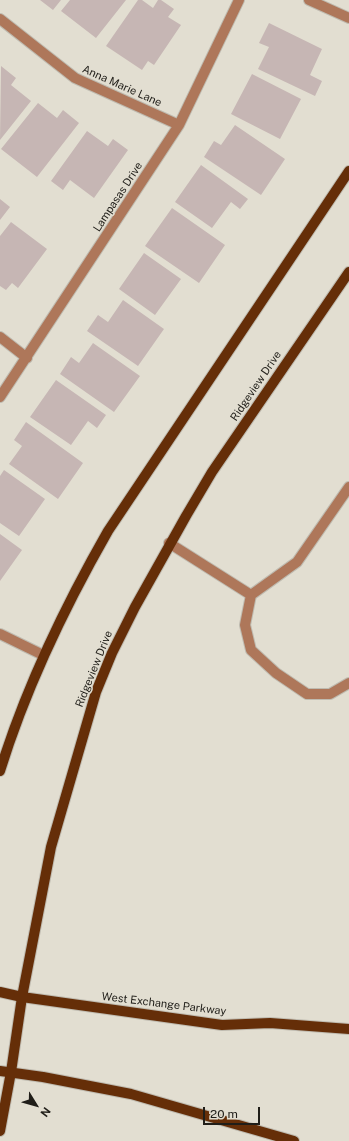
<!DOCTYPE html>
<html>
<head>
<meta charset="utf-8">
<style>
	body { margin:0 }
	#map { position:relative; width:349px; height:1141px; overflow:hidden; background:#e2ded1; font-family:"Public Sans",sans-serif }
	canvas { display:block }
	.north { position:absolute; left:16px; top:1085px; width:40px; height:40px; -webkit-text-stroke:3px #e2ded1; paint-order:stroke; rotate:127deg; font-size:11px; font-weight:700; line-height:16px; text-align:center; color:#201e19 }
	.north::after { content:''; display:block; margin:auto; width:14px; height:18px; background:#201e19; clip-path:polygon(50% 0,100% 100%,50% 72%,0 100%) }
	.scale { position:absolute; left:203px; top:1107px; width:57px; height:18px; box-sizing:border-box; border:2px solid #201e19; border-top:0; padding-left:5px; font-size:12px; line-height:14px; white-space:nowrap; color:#201e19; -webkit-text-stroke:3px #e2ded1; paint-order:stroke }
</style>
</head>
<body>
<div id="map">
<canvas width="349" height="1141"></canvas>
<div class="north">N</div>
<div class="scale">20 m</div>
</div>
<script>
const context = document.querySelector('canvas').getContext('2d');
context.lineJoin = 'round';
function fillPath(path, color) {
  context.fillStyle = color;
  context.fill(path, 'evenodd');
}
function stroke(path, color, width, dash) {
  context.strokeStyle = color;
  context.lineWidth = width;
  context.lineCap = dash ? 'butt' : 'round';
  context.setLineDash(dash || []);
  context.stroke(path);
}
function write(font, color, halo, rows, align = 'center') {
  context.font = font + ' "Public Sans",sans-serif';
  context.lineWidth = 3;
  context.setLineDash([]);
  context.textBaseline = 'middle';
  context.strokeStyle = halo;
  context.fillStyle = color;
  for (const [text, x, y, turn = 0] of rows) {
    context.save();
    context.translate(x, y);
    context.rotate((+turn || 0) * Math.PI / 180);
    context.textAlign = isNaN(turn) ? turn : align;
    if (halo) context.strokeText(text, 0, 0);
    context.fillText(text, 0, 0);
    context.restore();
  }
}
fillPath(new Path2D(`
	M40,0H61L53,10Z
	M70,0H126L96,38L61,11Z
	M138,0H142L153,8L158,0H161L174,9L168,17L181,25L154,65L148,61L142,70L106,46Z
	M269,23L322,49L310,75L322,81L315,96L258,69L269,47L259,43Z
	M1,66L16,78L11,85L31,101L0,140Z
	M252,74L301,99L280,139L231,114Z
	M38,103L57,118L63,110L79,123L37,177L1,149Z
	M235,125L285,159L261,195L204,157L214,141L221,145Z
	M87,131L108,146L113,139L128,150L94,198L70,180L63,190L51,181Z
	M201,165L248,199L240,209L231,202L212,228L175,202Z
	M0,199L10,207L0,220Z
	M172,208L225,245L199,283L145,246Z
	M11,222L47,249L18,288L12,283L6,290L0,286V236Z
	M144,253L181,279L155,315L119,289Z
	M123,300L164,329L138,366L87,331L98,315L108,322Z
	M93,343L140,376L114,412L60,374L71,357L79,363Z
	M56,380L106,415L97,428L88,421L71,445L30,417Z
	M26,422L83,463L58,499L9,464L22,446L14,440Z
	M4,470L45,499L19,536L0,523V476Z
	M0,534L22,550L0,581Z`), '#c6b6b4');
const minor = new Path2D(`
	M309,0L349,18
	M0,19L75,78L179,125
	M0,337L27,358
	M0,397L179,125L239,0
	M349,487L297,562L251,595L245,625L251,650L276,673L307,694H330L349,683
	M169,543L251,595
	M0,634L43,655`);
const major = new Path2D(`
	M0,771C26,687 64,608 108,531L349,171
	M0,992L22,997L222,1025L270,1023L349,1029
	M0,1071L43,1077L131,1094L294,1141
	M0,1131L11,1072L22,997L51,847L96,692L112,653L135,607L186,516L212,472L349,272`);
stroke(minor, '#bfbbb0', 12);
stroke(major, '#bfbbb0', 12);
stroke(minor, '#ae775a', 10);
stroke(major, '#652e08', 10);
write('11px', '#201e19', '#e2ded1', [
	["Anna Marie Lane",122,86,24],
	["Lampasas Drive",118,197,-57],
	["Ridgeview Drive",256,386,-56],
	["Ridgeview Drive",94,669,-68],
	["West Exchange Parkway",164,1004,7]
]);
</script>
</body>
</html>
